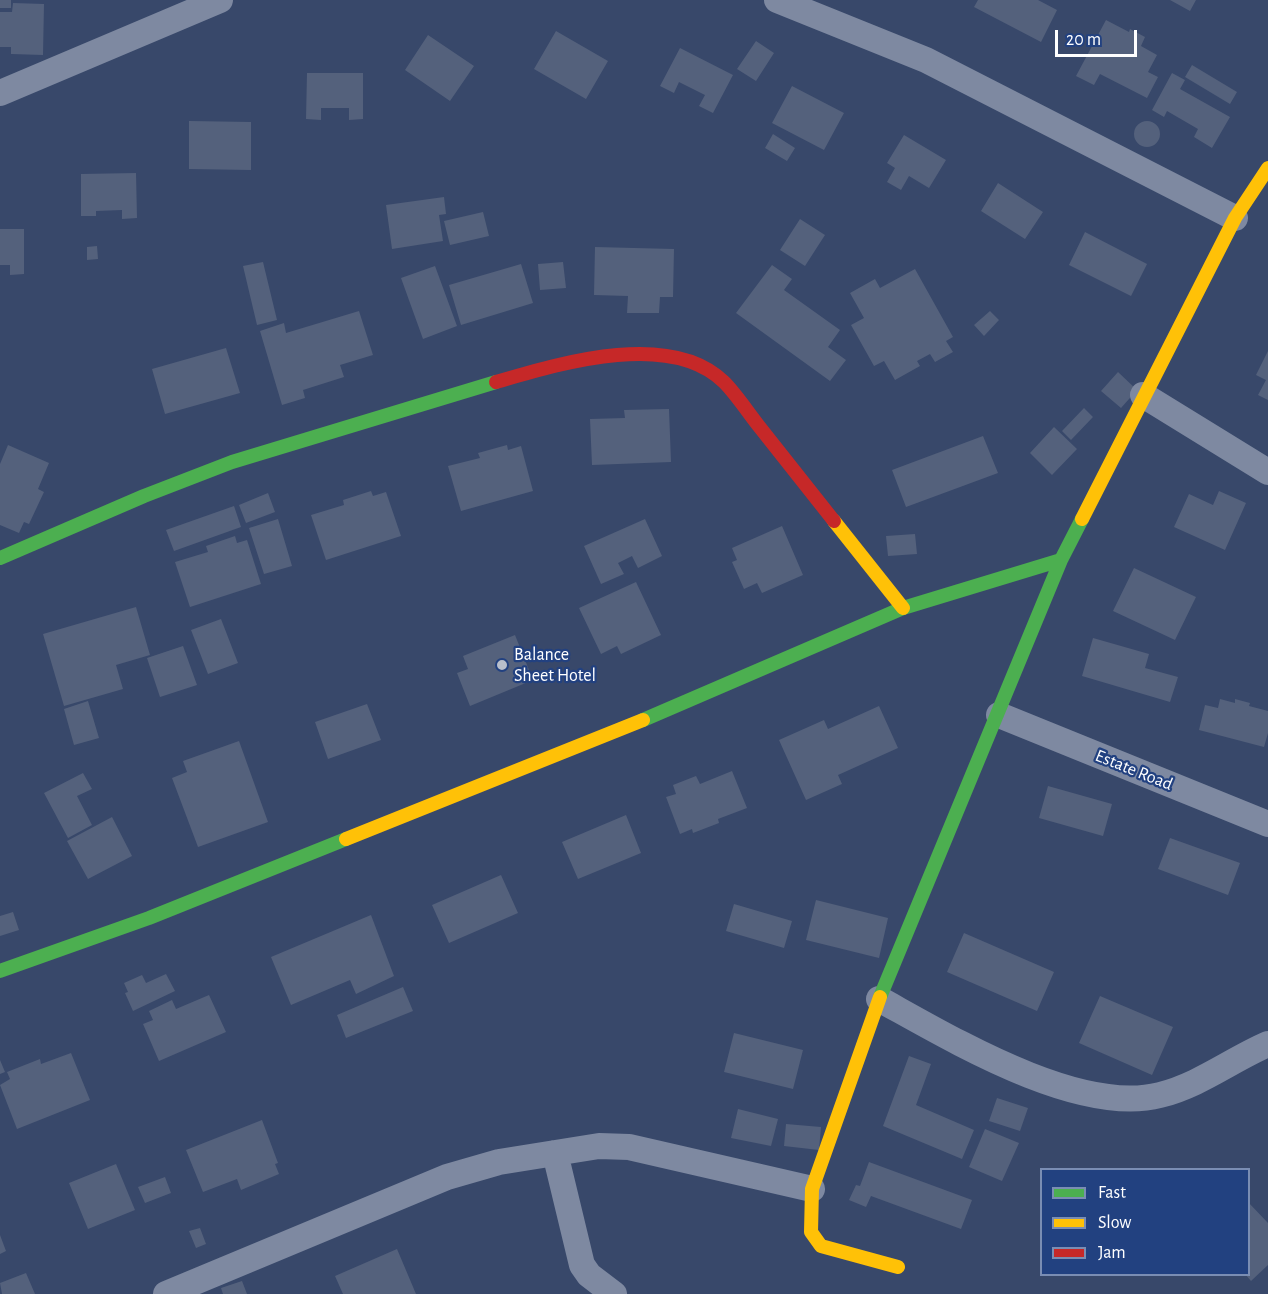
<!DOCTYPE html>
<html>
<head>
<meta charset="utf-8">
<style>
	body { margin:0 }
	#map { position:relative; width:1268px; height:1294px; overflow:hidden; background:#38486a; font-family:"Alegreya Sans",sans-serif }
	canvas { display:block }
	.legend { position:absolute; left:1040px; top:1168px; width:210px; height:108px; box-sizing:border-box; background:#224180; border:2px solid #7a8db3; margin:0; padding:8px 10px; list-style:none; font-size:18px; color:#fff }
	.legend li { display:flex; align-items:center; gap:12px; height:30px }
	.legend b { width:30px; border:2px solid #7a8db3 }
	.scale { position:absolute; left:1055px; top:30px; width:82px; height:27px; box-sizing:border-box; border:3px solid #fff; border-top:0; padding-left:8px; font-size:18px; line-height:21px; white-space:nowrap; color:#fff; -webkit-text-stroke:4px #224180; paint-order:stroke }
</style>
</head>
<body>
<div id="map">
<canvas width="1268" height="1294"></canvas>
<ul class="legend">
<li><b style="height:8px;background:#4caf50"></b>Fast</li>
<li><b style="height:8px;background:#ffc107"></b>Slow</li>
<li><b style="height:8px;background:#c62828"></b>Jam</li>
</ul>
<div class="scale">20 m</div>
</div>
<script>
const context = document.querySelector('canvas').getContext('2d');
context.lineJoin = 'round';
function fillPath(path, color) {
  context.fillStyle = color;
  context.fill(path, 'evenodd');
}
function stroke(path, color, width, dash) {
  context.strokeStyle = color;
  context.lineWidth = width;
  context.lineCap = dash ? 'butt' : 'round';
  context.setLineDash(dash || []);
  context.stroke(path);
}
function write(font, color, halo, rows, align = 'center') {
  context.font = font + ' "Alegreya Sans",sans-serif';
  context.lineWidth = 4.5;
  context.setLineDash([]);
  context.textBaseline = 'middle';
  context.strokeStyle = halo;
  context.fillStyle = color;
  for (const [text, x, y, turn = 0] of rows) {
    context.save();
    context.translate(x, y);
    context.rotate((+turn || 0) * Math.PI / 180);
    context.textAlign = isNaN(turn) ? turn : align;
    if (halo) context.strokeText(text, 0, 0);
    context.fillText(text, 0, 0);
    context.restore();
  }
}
fillPath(new Path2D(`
	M0,0H11V8H0Z
	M978,0H1038L1057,10L1041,42L974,7Z
	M1170,0H1196L1190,11Z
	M13,3L44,4L43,55L11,54V47H0V12H12Z
	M1106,20L1129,32L1130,29L1145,37L1141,46L1157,55L1148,72L1158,77L1147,98L1100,74L1094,85L1076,76Z
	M556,31L608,61L586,99L534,69Z
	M428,35L474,66L450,101L405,70Z
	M756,41L774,53L756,81L737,69Z
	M680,48L733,75L713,113L699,106L705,95L679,82L674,93L660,86Z
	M1192,65L1237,92L1230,104L1185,77Z
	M307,73H363V119L349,120V108H321V120L306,119Z
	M1172,73L1185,80L1180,89L1230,117L1212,148L1194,137L1198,129L1167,111L1164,117L1152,110Z
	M792,86L844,113L824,150L772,123Z
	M1134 134a13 13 0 1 1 26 0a13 13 0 1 1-26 0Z
	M189,121L251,122V170L189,169Z
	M773,134L795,148L787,161L765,148Z
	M904,135L946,160L929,188L909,176L901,190L887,182L895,168L887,163Z
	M136,173L137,218L122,219V210L96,211V216H81V174Z
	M998,183L1043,212L1025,239L981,211Z
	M444,197L446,214L439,215L443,241L392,249L386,205Z
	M483,212L489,236L450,245L444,221Z
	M800,219L825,235L805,266L780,250Z
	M0,229H24V274L10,275V265H0Z
	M1085,232L1147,264L1131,296L1069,265Z
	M97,246L98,259L87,260V247Z
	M595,247L674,249L673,297H660L659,313H627L628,296L594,295Z
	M263,262L277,320L257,325L243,266Z
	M563,262L566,288L540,290L538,264Z
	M521,264L533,303L461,325L449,285Z
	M772,265L792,279L784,290L840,330L828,347L846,360L830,381L736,313Z
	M435,266L457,326L423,339L401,278Z
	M915,269L953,337L946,341L953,352L935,362L930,354L917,361L920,366L895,380L884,361L874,366L851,325L864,318L850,293L875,279L880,288Z
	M359,311L373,355L340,365L344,377L303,390L305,398L282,405L260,331L284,323L286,333Z
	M990,311L999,320L984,336L974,325Z
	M226,348L240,393L165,414L152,369Z
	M1268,351V400L1258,395L1266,380L1256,375Z
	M1118,372L1137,390L1121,408L1101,391Z
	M1084,408L1093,417L1071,440L1062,431Z
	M669,409L671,462L592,465L590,419L625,418L624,410Z
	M1054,427L1077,449L1052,475L1030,453Z
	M983,436L998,473L906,507L892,470Z
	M8,445L49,463L38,489L44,492L29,524L24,522L19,533L0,525V464Z
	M507,445L508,450L521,446L533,491L461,511L448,466L480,458L478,453Z
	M371,491L373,496L386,492L401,536L326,560L311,515L344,505L343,500Z
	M1219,491L1246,503L1225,550L1174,527L1189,494L1213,505Z
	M268,493L275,512L246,523L239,505Z
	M234,506L241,527L174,551L166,530Z
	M278,519L292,566L264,574L249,528Z
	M645,519L662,556L638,568L632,556L618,563L624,574L601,584L584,546Z
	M782,526L803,575L762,593L757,583L744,589L732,562L737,560L732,548Z
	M915,534L917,554L888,556L886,536Z
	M235,536L237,543L247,540L261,584L190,607L175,562L208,552L206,546Z
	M1134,568L1196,597L1175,640L1113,611Z
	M636,582L661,635L621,654L617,646L601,654L579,608Z
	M136,607L150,655L116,665L123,689L64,706L43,634Z
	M221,619L238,663L208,674L191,630Z
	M515,635L533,680L470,706L457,673L468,669L463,656Z
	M1093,638L1149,654L1145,668L1178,677L1170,702L1082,676Z
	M183,646L197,685L160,697L147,658Z
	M1220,699L1235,703V699L1250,703L1249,706L1268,711V733L1264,747L1199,730L1205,705L1218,708Z
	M88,701L99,738L74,745L64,709Z
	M367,704L381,740L328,759L315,722Z
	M879,706L898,748L838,775L842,784L806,800L779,740L824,720L828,729Z
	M239,741L268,822L198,847L172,778L187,772L183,761Z
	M732,771L747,808L718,819L719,823L693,833L692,829L680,834L666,797L676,794L673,785L696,776L700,784Z
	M83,773L92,789L77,796L92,825L68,838L44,793Z
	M1048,786L1112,804L1103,836L1039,818Z
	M626,815L641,853L578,879L562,842Z
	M112,817L132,856L88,879L67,841Z
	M1170,838L1240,863L1228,895L1158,869Z
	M501,875L518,913L449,943L432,905Z
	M816,900L888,918L879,958L806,940Z
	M734,904L792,921L784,948L726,931Z
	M13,912L19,930L0,936V916Z
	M371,915L394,976L356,994L350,980L291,1005L271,957Z
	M964,933L1054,972L1037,1011L947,972Z
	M166,974L175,991L133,1011L125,993L128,992L124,983L142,975L146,983Z
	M403,987L413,1011L346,1038L337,1015Z
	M209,995L226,1032L159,1061L143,1024L153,1020L149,1011L172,1000L176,1009Z
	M1100,996L1173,1027L1152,1075L1079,1043Z
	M734,1033L803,1050L793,1089L724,1072Z
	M71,1053L90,1100L17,1129L0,1085L10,1079L7,1072L40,1059L41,1064Z
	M909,1056L931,1064L916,1105L974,1130L962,1159L883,1126Z
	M0,1060L5,1072L0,1074Z
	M997,1098L1028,1108L1020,1131L989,1121Z
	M738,1109L778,1119L771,1146L731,1138Z
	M262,1120L278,1163L275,1164L279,1174L241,1190L237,1179L203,1192L186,1150Z
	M786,1124L821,1127L819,1150L784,1146Z
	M985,1129L1019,1143L1002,1181L969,1167Z
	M869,1162L972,1200L961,1229L871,1196L866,1207L849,1200L856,1185L860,1186Z
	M116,1164L135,1210L88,1229L69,1183Z
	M165,1177L171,1193L145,1203L138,1187Z
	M1248,1202L1268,1223V1265L1251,1281L1245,1274H1248Z
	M200,1228L206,1244L196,1248L189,1231Z
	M0,1235L6,1251L0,1254Z
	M397,1249L416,1294H343L335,1276Z
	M26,1273L35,1294H2L0,1283Z
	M242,1281L247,1294H223L221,1288Z`), '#54617c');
stroke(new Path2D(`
	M777,0L926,60L1235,218
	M0,93L220,0
	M1143,395L1268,472
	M999,715L1268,824
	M879,999C950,1038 1078,1116 1160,1095C1200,1085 1231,1060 1268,1044
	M555,1153L582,1265L589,1275L614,1294
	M166,1294L447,1177L499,1162L599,1146L629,1147L812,1189`), '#7e89a1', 26);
stroke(new Path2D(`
	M0,558L144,496L232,462L496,382
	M643,720L903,608L1061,560
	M0,971L149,918L346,839
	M880,997L1061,560L1082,519`), '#4caf50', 14);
stroke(new Path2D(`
	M1082,519L1235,218L1268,168
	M834,521L903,608
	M346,839L643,720
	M880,997L812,1189L811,1232L821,1246L898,1267`), '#ffc107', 14);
stroke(new Path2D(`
	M496,382C558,364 670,329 724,382C736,394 747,411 758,425C783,457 809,489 834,521`), '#c62828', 14);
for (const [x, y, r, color] of [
	[502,665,6,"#b9bfcb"]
]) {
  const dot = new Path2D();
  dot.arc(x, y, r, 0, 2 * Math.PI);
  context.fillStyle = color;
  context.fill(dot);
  stroke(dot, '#224180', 2);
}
write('18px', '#fff', '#224180', [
	["Balance",514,655],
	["Sheet Hotel",514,676]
], 'left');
write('18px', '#fff', '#224180', [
	["Estate Road",1134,770,22]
]);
</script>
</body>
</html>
